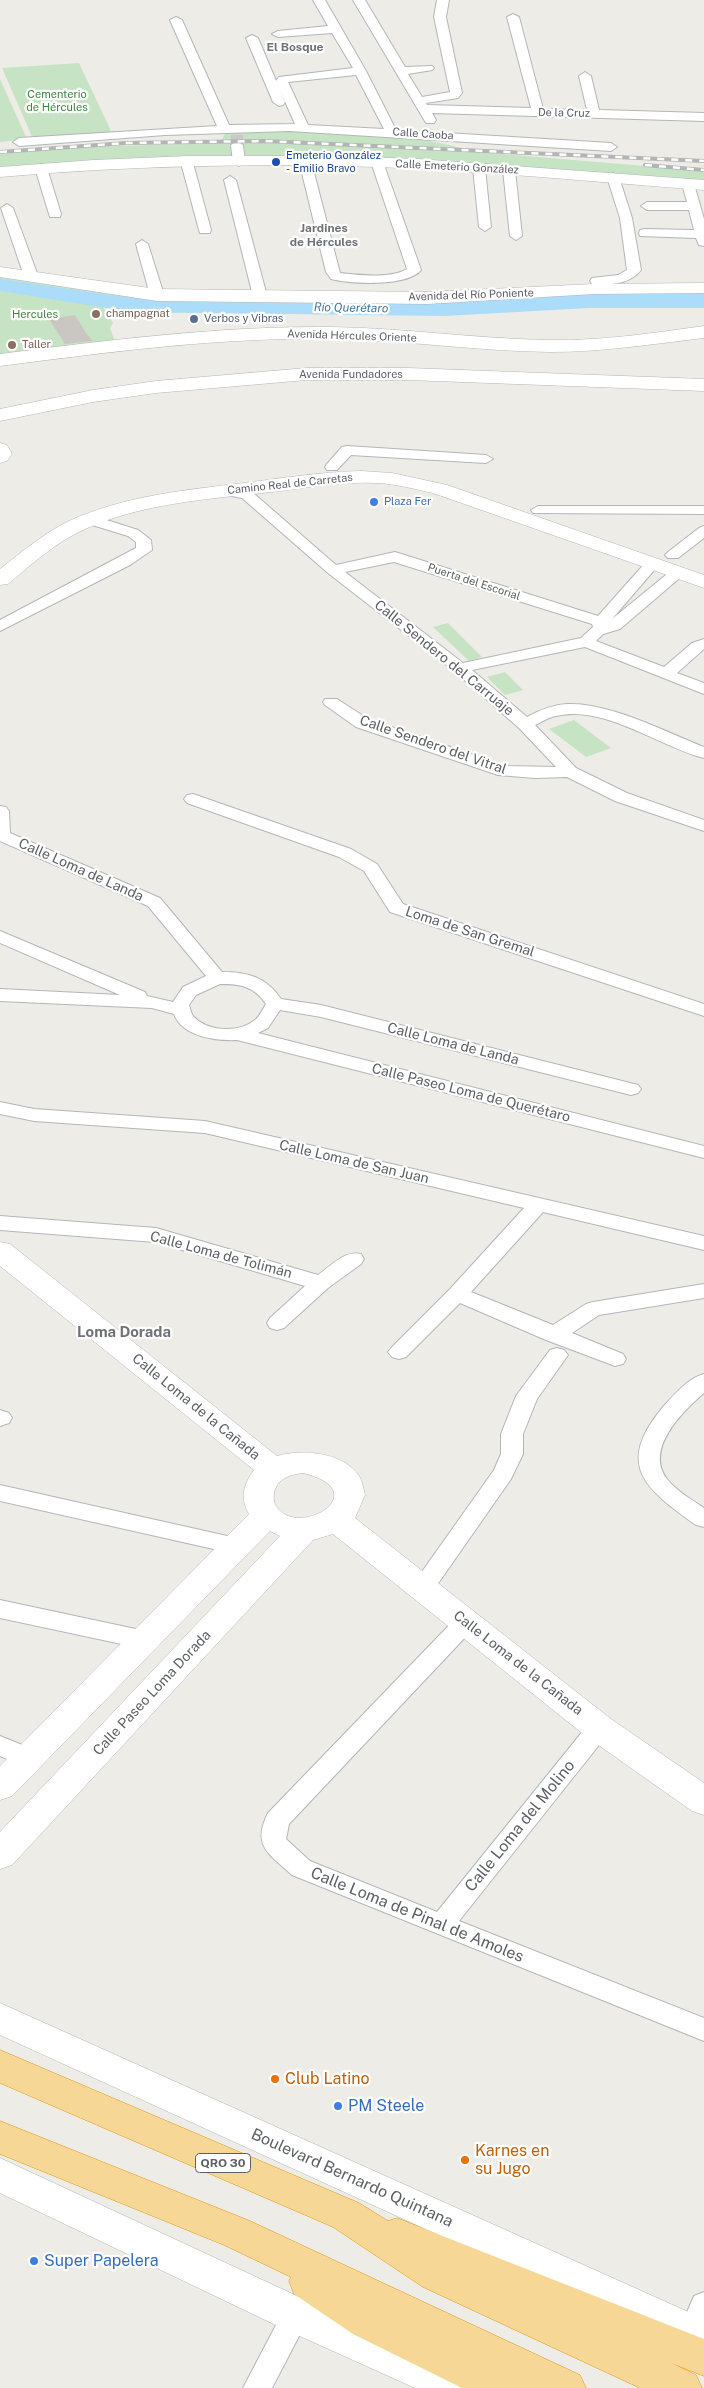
<!DOCTYPE html>
<html>
<head>
<meta charset="utf-8">
<style>
	body { margin:0 }
	canvas { display:block; background:#eeece6 }
</style>
</head>
<body>
<canvas width="704" height="2388"></canvas>
<script>
const context = document.querySelector('canvas').getContext('2d');
context.lineJoin = 'round';
function fillPath(path, color) {
  context.fillStyle = color;
  context.fill(path, 'evenodd');
}
function stroke(path, color, width, dash) {
  context.strokeStyle = color;
  context.lineWidth = width;
  context.lineCap = dash ? 'butt' : 'round';
  context.setLineDash(dash || []);
  context.stroke(path);
}
function write(font, color, halo, rows, align = 'center') {
  context.font = font + ' "Public Sans",sans-serif';
  context.lineWidth = 4.5;
  context.setLineDash([]);
  context.textBaseline = 'middle';
  context.strokeStyle = halo;
  context.fillStyle = color;
  for (const [text, x, y, turn = 0] of rows) {
    context.save();
    context.translate(x, y);
    context.rotate((+turn || 0) * Math.PI / 180);
    context.textAlign = isNaN(turn) ? turn : align;
    if (halo) context.strokeText(text, 0, 0);
    context.fillText(text, 0, 0);
    context.restore();
  }
}
fillPath(new Path2D(`
	M79,63L112,133L34,141L2,68Z
	M0,79L27,139L0,142Z
	M315,129L426,140L479,152L704,171V182L381,158L0,170V154L82,147L220,143L227,130Z
	M0,276L123,295L704,292V307L573,308L492,312L337,313L255,311L150,313L103,307L113,323L110,328L115,342L0,357Z
	M448,623L482,657L469,661L433,627Z
	M505,672L523,690L505,695L487,677Z
	M574,720L611,748L586,757L549,729Z`), '#c6e4c4');
fillPath(new Path2D(`
	M0,279L132,298L444,302L589,294H704V308H589L444,316L132,312L0,291Z`), '#abdcf9');
fillPath(new Path2D(`
	M75,315L86,333L93,341L65,344L49,319Z`), '#cac7c2');
stroke(new Path2D(`
	M237,135V145`), '#cac9c6', 12, [12, 6]);
const street = new Path2D(`
	M313,0H325L366,71L396,130L611,143L617,147L611,151L289,131L165,135L19,146L13,142L19,138L217,126L170,20L176,17L182,20L229,125L295,124L276,81L279,77L353,68L332,33L278,37L272,34L278,31L328,26ZM356,75L384,129L308,125L288,82Z
	M353,0H365L405,67L432,66L434,68L432,70L408,74L422,97L450,92L434,17L437,0H449L446,17L462,93L458,98L426,103L427,105L531,108L507,17L513,14L519,17L543,109L587,110L579,76L585,72L591,76L599,110L704,113V121L432,113L436,120L434,123H426Z
	M252,35L258,38L285,102L283,105L279,106L273,102L246,38Z
	M237,141L243,145L245,162L239,166L233,162L231,145Z
	M377,158L383,162L421,270C407,287 351,284 331,279L326,272L301,169L307,165L313,169L340,273C359,275 390,279 407,269L371,162Z
	M187,159L193,163L211,230L210,233H200L199,230L181,163Z
	M41,164L47,168L61,214L60,217H50L49,214L35,168Z
	M479,164L485,168L491,227L485,231L479,227L473,168Z
	M509,166L515,170L522,236L516,240L510,236L503,170Z
	M613,173L619,177L632,218L641,270C630,284 613,284 597,285L592,284L590,281L592,278L618,275L627,270L620,218L607,177Z
	M230,176L236,180L267,296L265,299H255L253,296L224,180Z
	M688,180L694,184L704,219V246L699,245L696,238L640,236L639,233L640,230L645,229L694,230L689,210H647L641,206L647,202H687L682,184Z
	M7,204L13,208L38,276L36,279L31,280L24,276L1,208Z
	M142,240L148,244L164,295L162,298L157,299L150,295L136,244Z
	M347,446L486,455L493,459L486,463L351,455L337,470H327L325,467L327,464L342,447Z
	M227,487L252,492L336,565L395,552L598,616L646,562H656L659,565L656,568L612,619L672,570H682L685,573L682,576L620,629L603,634L596,641L664,667L692,643L704,639V649L677,673L704,683V694L585,647L472,670L527,717C540,710 552,705 567,704C608,702 666,732 704,747V758C660,747 604,704 556,716C549,717 542,722 535,725L576,768L627,793L704,820V831L615,801L567,777L535,778L498,775L356,727L325,705L323,702L325,699H337L368,719L506,766L556,767L519,728L454,671L328,573L242,498L222,494L220,491ZM394,562L592,624L593,627L581,638L463,663L345,572Z
	M538,506H704V514L533,513L531,510Z
	M91,515L138,530L151,540L152,550L130,565L0,631V620L136,548V542L128,536L86,523L83,520Z
	M704,526V538L678,558H668L665,555L668,552L699,528Z
	M193,794L351,849L377,864L403,904L704,1004V1016L390,912L364,871L339,857L187,803L184,799L187,795Z
	M0,806L6,807L9,811L10,833L160,898L222,972C248,972 266,977 281,999L321,1005L638,1085L641,1089L638,1093L631,1095L321,1017L280,1010L268,1028L258,1033L704,1146V1158L237,1040C217,1041 182,1037 174,1014L152,1008L0,1001V989L120,995L0,943V931L145,992L147,996L173,1002L183,987L206,976L148,906L0,841ZM220,984C240,984 254,986 266,1004C263,1009 259,1017 255,1020C239,1033 207,1032 193,1016C191,1013 190,1008 189,1005L196,995Z
	M0,1102L34,1109L205,1121L704,1236V1250L543,1212L471,1292L553,1325L586,1304L593,1302L704,1284V1298L599,1315L572,1333L623,1354L626,1359L623,1364L615,1366L546,1340L460,1303L406,1357L399,1359L392,1357L388,1352L392,1347L450,1289L524,1208L205,1133L34,1121L0,1114Z
	M0,1216L156,1228L318,1275C331,1266 345,1250 361,1254L364,1259L361,1264L328,1288L284,1328L277,1330L270,1328L267,1323L270,1318L305,1286L155,1242L0,1230Z
	M557,1348L564,1350L568,1355L537,1399L523,1434V1454L511,1479L430,1595L422,1598L414,1595L411,1589L414,1583L494,1470L501,1454V1434L516,1396L550,1350Z
	M704,1374V1393C683,1411 644,1449 667,1479C676,1491 691,1499 704,1508V1527L696,1525C646,1489 614,1466 663,1407C674,1395 688,1378 704,1374Z
	M0,1410L9,1413L12,1418L9,1423L0,1426Z
	M0,1485L236,1538L244,1540L247,1546L244,1552L236,1554L0,1501Z
	M0,1600L145,1631L153,1634L157,1640L153,1646L145,1649L0,1618Z
	M466,1613L474,1616L478,1622L474,1628L289,1824L286,1839L310,1861L437,1912L591,1721L599,1719L607,1721L611,1728L607,1735L459,1921L704,2018V2041L292,1875C270,1854 251,1847 268,1813L458,1616Z
	M0,1736L37,1751L40,1758L37,1765L28,1768L0,1756Z
	M704,2292V2338L693,2344L683,2340L679,2331L694,2296Z
	M296,2302L306,2306L310,2315L272,2388H243L286,2306Z`);
const secondary = new Path2D(`
	M188,156H330L418,159L704,180V190C595,182 486,171 377,167C251,163 125,166 0,177V167L94,160Z
	M0,267L157,289L427,292L594,284L704,283V293L594,294L427,304L157,301L0,277Z
	M704,326V338C653,344 602,352 550,352C477,351 404,340 331,339C220,337 110,352 0,366V354C110,340 220,326 331,327C404,328 477,339 550,340C602,341 653,333 704,326Z
	M307,368H408L704,379V391L408,380H307L156,393L93,402L0,421V409L93,390L156,381Z
	M0,443L7,445L12,454L7,461L0,463Z
	M361,471L392,473L447,485L704,575V588L433,493C415,489 396,484 377,483C342,481 306,488 271,492C209,499 143,503 85,529C56,542 32,564 8,584L0,585V569C22,552 44,533 69,521C124,496 185,490 244,483C283,478 322,472 361,471Z
	M0,1242L10,1244L277,1456C302,1449 339,1452 357,1473C362,1479 363,1487 365,1495L355,1518L611,1719L704,1783V1815L692,1811L587,1737L333,1534L313,1540L12,1865L0,1869V1832L280,1536L270,1531L12,1796L0,1800V1766L249,1514C240,1498 243,1485 254,1470L0,1266ZM303,1473C381,1492 291,1544 274,1502C272,1482 285,1475 303,1473Z
	M0,2003L704,2319V2356L0,2035Z
	M0,2158L310,2302L472,2375L478,2388H415L282,2328L0,2193Z`);
const highway = new Path2D(`
	M0,2050L359,2203L388,2221L397,2218L704,2339V2376L671,2363L696,2375L702,2388H640L423,2287L333,2227L0,2083Z
	M0,2121L250,2221L580,2375L586,2388H462L353,2334L294,2294L289,2281L291,2277L224,2245L0,2154Z`);
stroke(street, '#b3b6b9', 2);
stroke(secondary, '#b2b5b9', 1);
stroke(highway, '#e49410', 1);
fillPath(street, '#fff');
fillPath(secondary, '#fff');
fillPath(highway, '#f6d795');
const rail = new Path2D(`
	M0,152L126,143L265,141L704,161
	M645,165L704,170`);
stroke(rail, '#b3b4b5', 4);
stroke(rail, '#fff', 2.5, [7]);
for (const [x, y, r, color] of [
	[276,162,5,"#1a4fb4"],
	[96,314,5,"#8d6e63"],
	[194,319,5,"#5c6f8a"],
	[12,345,5,"#8d6e63"],
	[374,502,5,"#3f7fe0"],
	[275,2079,5,"#e8710a"],
	[338,2106,5,"#3f7fe0"],
	[465,2160,5,"#e8710a"],
	[34,2261,5,"#3f7fe0"]
]) {
  const dot = new Path2D();
  dot.arc(x, y, r, 0, 2 * Math.PI);
  context.fillStyle = color;
  context.fill(dot);
  stroke(dot, '#fff', 2);
}
write('11px', '#3d853c', '#fff', [
	["Cementerio",57,95],
	["de Hércules",57,108],
	["Hercules",35,315]
]);
write('11px', '#5d6165', '#fff', [
	["De la Cruz",564,113,1],
	["Calle Caoba",423,134,4],
	["Calle Emeterio González",457,167,3],
	["Avenida del Río Poniente",471,295,-2],
	["Avenida Hércules Oriente",352,336,2],
	["Avenida Fundadores",351,375],
	["Camino Real de Carretas",290,484,-6],
	["Puerta del Escorial",474,582,18]
]);
write('11px', '#164399', '#fff', [
	["Emeterio González",286,156],
	["- Emilio Bravo",286,169]
], 'left');
write('11px', '#785e54', '#fff', [
	["champagnat",106,314],
	["Taller",22,345]
], 'left');
write('11px', '#4e5e75', '#fff', [
	["Verbos y Vibras",204,319]
], 'left');
write('11px', '#366cbe', '#fff', [
	["Plaza Fer",384,502]
], 'left');
write('bold 12px', '#6e7377', '#fff', [
	["El Bosque",295,47],
	["Jardines",324,228],
	["de Hércules",324,242]
]);
write('italic 12px', '#4579a2', '#fff', [
	["Río Querétaro",351,308,1]
]);
for (const [x, y, w] of [
	[223,2163,55]
]) {
  const box = new Path2D();
  box.roundRect(x - w / 2, y - 9.5, w, 19, 4);
  context.fillStyle = '#fff';
  context.fill(box);
  stroke(box, '#5d6165', 1);
}
write('bold 12px', '#5d6165', null, [
	["QRO 30",223,2163]
]);
write('14px', '#5d6165', '#fff', [
	["Calle Sendero del Carruaje",444,658,39],
	["Calle Sendero del Vitral",433,745,19],
	["Calle Loma de Landa",81,870,24],
	["Loma de San Gremal",470,932,18],
	["Calle Loma de Landa",453,1044,14],
	["Calle Paseo Loma de Querétaro",471,1093,14],
	["Calle Loma de San Juan",354,1162,13],
	["Calle Loma de Tolimán",221,1255,15],
	["Calle Loma de la Cañada",196,1407,39],
	["Calle Loma de la Cañada",518,1663,38],
	["Calle Paseo Loma Dorada",152,1693,-47]
]);
write('bold 15px', '#6e7377', '#fff', [
	["Loma Dorada",124,1332]
]);
write('16px', '#5d6165', '#fff', [
	["Calle Loma del Molino",520,1826,-51],
	["Calle Loma de Pinal de Amoles",417,1915,22],
	["Boulevard Bernardo Quintana",352,2178,24]
]);
write('16px', '#c56008', '#fff', [
	["Club Latino",285,2079],
	["Karnes en",475,2151],
	["su Jugo",475,2169]
], 'left');
write('16px', '#366cbe', '#fff', [
	["PM Steele",348,2106],
	["Super Papelera",44,2261]
], 'left');
</script>
</body>
</html>
